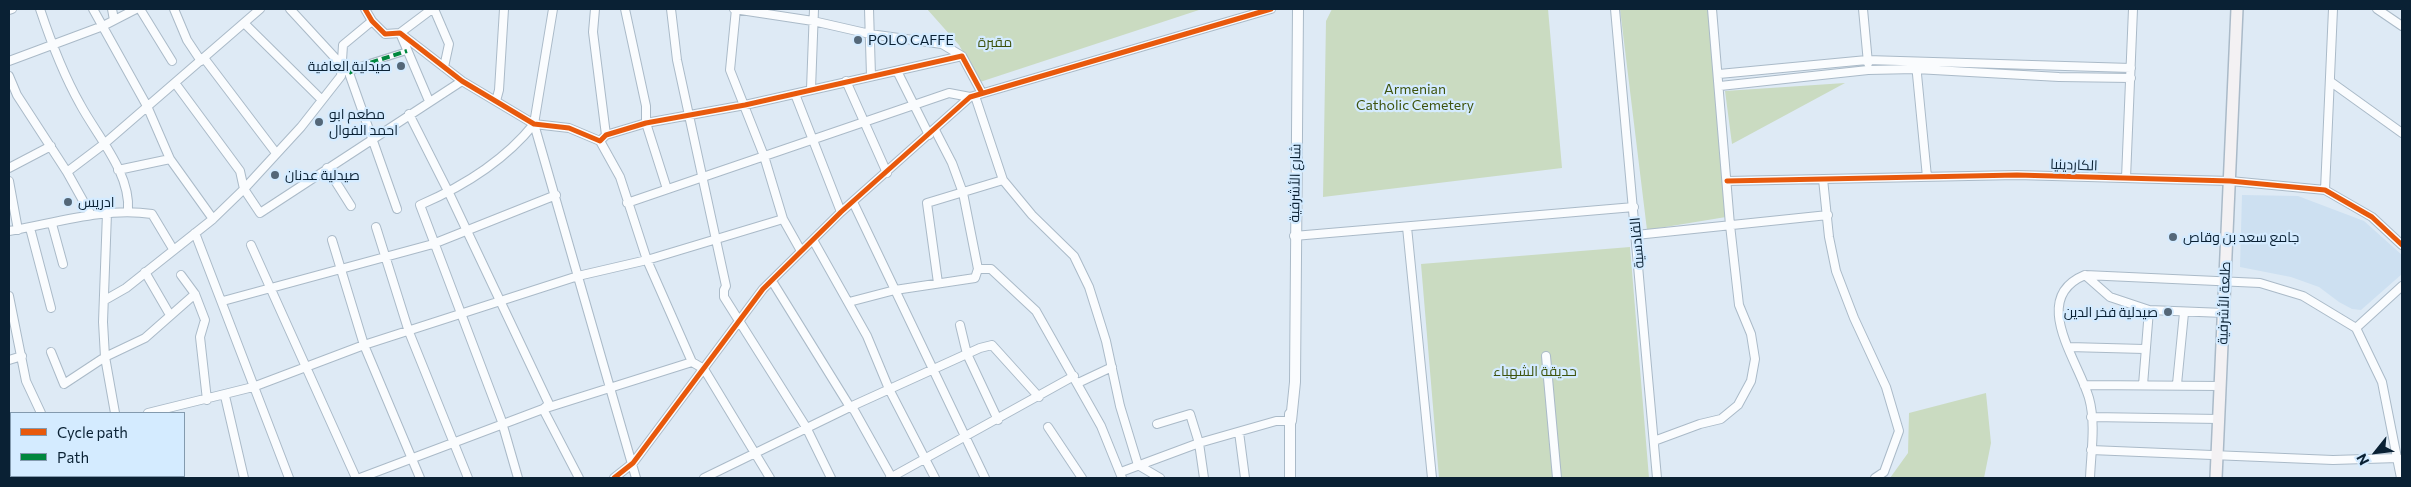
<!DOCTYPE html>
<html>
<head>
<meta charset="utf-8">
<style>
	body { margin:0 }
	#map { position:relative; width:2411px; height:487px; overflow:hidden; background:#deeaf5; font-family:Commissioner,sans-serif }
	canvas { display:block }
	.frame { position:absolute; inset:0; border:10px solid #0a2134; pointer-events:none }
	.legend { position:absolute; left:10px; top:412px; width:175px; height:65px; box-sizing:border-box; background:#d4ebff; border:1px solid #839aae; margin:0; padding:6px 9px; list-style:none; font-size:15px; color:#0a2134 }
	.legend li { display:flex; align-items:center; gap:10px; height:25px }
	.legend b { width:25px; border:1px solid #839aae }
	.north { position:absolute; left:2351px; top:427px; width:50px; height:50px; -webkit-text-stroke:4px #d4ebff; paint-order:stroke; rotate:241deg; font-size:14px; font-weight:700; line-height:20px; text-align:center; color:#0a2134 }
	.north::after { content:''; display:block; margin:auto; width:18px; height:22px; background:#0a2134; clip-path:polygon(50% 0,100% 100%,50% 72%,0 100%) }
</style>
</head>
<body>
<div id="map">
<canvas width="2411" height="487"></canvas>
<div class="frame"></div>
<ul class="legend">
<li><b style="height:6px;background:#e8590c"></b>Cycle path</li>
<li><b style="height:6px;background:#00873e"></b>Path</li>
</ul>
<div class="north">N</div>
</div>
<script>
const context = document.querySelector('canvas').getContext('2d');
context.lineJoin = 'round';
function fillPath(path, color) {
  context.fillStyle = color;
  context.fill(path, 'evenodd');
}
function stroke(path, color, width, dash) {
  context.strokeStyle = color;
  context.lineWidth = width;
  context.lineCap = dash ? 'butt' : 'round';
  context.setLineDash(dash || []);
  context.stroke(path);
}
function write(font, color, halo, rows, align = 'center') {
  context.font = font + ' Commissioner,Cairo,sans-serif';
  context.lineWidth = 4.5;
  context.setLineDash([]);
  context.textBaseline = 'middle';
  context.strokeStyle = halo;
  context.fillStyle = color;
  for (const [text, x, y, turn = 0] of rows) {
    context.save();
    context.translate(x, y);
    context.rotate((+turn || 0) * Math.PI / 180);
    context.textAlign = isNaN(turn) ? turn : align;
    if (halo) context.strokeText(text, 0, 0);
    context.fillText(text, 0, 0);
    context.restore();
  }
}
fillPath(new Path2D(`
	M2242,195L2298,196L2364,221L2402,255V274L2361,310L2352,309L2339,302L2319,287L2291,277L2240,267Z`), '#cde0f1');
fillPath(new Path2D(`
	M927,9H1202L980,82L959,45Z
	M1332,9H1548L1562,168L1323,197L1326,21Z
	M1620,9H1708L1726,217L1647,230Z
	M1845,83L1732,144L1725,91Z
	M1630,247L1649,478H1439L1421,264Z
	M1986,393L1991,443L1984,478H1890L1908,453L1909,413Z`), '#cadbc1');
const pedestrian = new Path2D(`
	M349,73L363,65L407,51`);
const minor = new Path2D(`
	M40,9C51,42 63,74 80,104C97,136 131,173 128,211
	M93,9L147,106L170,159L213,219
	M112,9L114,20
	M140,9L172,61
	M174,9L187,40L201,61
	M290,9L349,73L397,209
	M365,9L372,21L385,34L400,33L462,81L534,124L569,128L600,141L606,135L646,123L745,105L962,56L982,93
	M434,9L449,44L444,67
	M553,9L534,124L636,478
	M595,9L593,32L606,135
	M625,9L646,106V123L667,189
	M671,9L677,60L726,286L724,290V297L806,427L831,478
	M734,9L813,21L870,34L942,44L962,56
	M736,9L730,70L764,156L783,219L801,251
	M869,9L871,76
	M1615,9L1657,478
	M1863,9L1868,63
	M2377,9L2402,26
	M9,10L12,9
	M244,23L322,100
	M204,58L276,153
	M9,61L103,26L136,9
	M1916,64L1927,177
	M897,71L929,135
	M1719,74L1867,60L2131,68
	M9,76L17,95L67,172L91,215
	M846,81L887,173
	M2331,82L2402,133
	M175,83L240,171L244,189L260,213L462,81
	M1720,86L1868,70L1916,69L2059,77L2131,78
	M811,89L814,9
	M795,94L841,212
	M975,96L1003,180L1032,215L1074,256L1089,287L1106,341L1120,406L1138,465L1160,478
	M429,101L400,33L432,9
	M496,101L499,90L504,9
	M409,114L449,193L549,404L543,409L579,478
	M935,130L952,163L963,193L978,269H991L1036,311L1101,426L1122,478
	M600,141L620,177L647,260L692,362
	M9,168L51,146
	M327,168L351,206
	M118,170L170,159
	M67,172L104,144L260,9
	M2126,178L2133,9
	M1823,179L1829,237L1836,271L1854,318L1886,387L1899,431L1884,472L1875,478
	M9,181L18,230
	M1727,181L2017,175L2230,181L2325,190L2372,217L2402,245
	M2325,190L2333,9
	M853,202L985,478
	M627,203L949,93L970,97
	M107,213L103,322L105,357L115,413
	M52,224L63,264
	M376,227L409,332L468,478
	M1407,227L1432,478
	M30,228L51,308
	M9,231C56,223 104,207 152,214L173,249
	M195,233L289,478
	M1636,235L1828,215
	M1294,236L1634,207
	M332,240L364,345L420,478
	M813,240L867,336L889,389L935,478
	M251,245L356,478
	M145,272L170,315
	M181,275L195,294L205,320L200,337L207,400
	M2085,275L2110,297L2149,310L2224,313
	M772,281L850,407L854,410L892,478
	M938,283L927,203L1003,180
	M9,296L26,381L41,413
	M105,300L126,288L213,219L244,189L301,127L341,76L343,45L372,21
	M223,301L433,244L556,195
	M849,302L895,290L975,278L978,269
	M960,325L967,354L998,420
	M2356,328L2402,286
	M2069,347L2144,349
	M51,352L64,384L105,357L145,338L195,294
	M1546,356L1557,478
	M9,360L22,356
	M1078,383L1112,367
	M2177,384L2184,313
	M2084,385L2220,386
	M2143,385L2149,310
	M225,396L244,478
	M148,413L253,387L364,345L578,276L647,260L783,219
	M2091,417L2219,419
	M1157,424L1190,414L1199,443L1204,478
	M1048,427L1082,478
	M1239,432L1245,478
	M1654,441L1700,424L1721,419L1738,405L1751,381L1755,359L1751,334L1739,305L1730,225L1712,9
	M9,448L11,457
	M2091,450L2333,460L2398,458
	M9,467H11
	M1121,472L1199,443L1276,421H1291
	M20,476L21,478
	M80,476L82,478
	M116,476L117,478
	M174,476L175,478
	M30,478L32,476
	M360,478L543,409L692,362L704,369L770,478
	M518,478L501,419L420,205C462,187 505,160 534,124
	M614,478L633,463L763,289L841,212L970,97L1271,9
	M704,478L850,407L980,348L992,345L1039,397
	M890,478L1074,376
	M2090,478C2091,453 2096,423 2089,398C2078,360 2029,298 2085,275L2260,283L2303,296L2356,328L2382,382L2401,478`);
const tertiary = new Path2D(`
	M1290,414V478
	M1291,421L1295,382L1298,9`);
const secondary = new Path2D(`
	M2216,478L2237,9`);
stroke(pedestrian, '#aabac8', 8);
stroke(minor, '#aabac8', 10);
stroke(tertiary, '#aabac8', 12);
stroke(secondary, '#aabac8', 14);
stroke(pedestrian, '#fafcfe', 5.5);
stroke(minor, '#fafcfe', 8);
stroke(tertiary, '#fafcfe', 10);
stroke(secondary, '#f3f1f3', 11);
stroke(new Path2D(`
	M349,73L363,65L407,51`), '#00873e', 4, [8, 4]);
stroke(new Path2D(`
	M365,9L372,21L385,34L400,33L462,81L534,124L569,128L600,141L606,135L646,123L745,105L962,56L982,93
	M1727,181L2017,175L2230,181L2325,190L2372,217L2402,245
	M614,478L633,463L763,289L841,212L970,97L1271,9`), '#e8590c', 5);
for (const [x, y, r, color] of [
	[858,40,5,"#546778"],
	[401,66,5,"#546778"],
	[319,122,5,"#546778"],
	[275,175,5,"#546778"],
	[68,202,5,"#546778"],
	[2173,237,5,"#546778"],
	[2168,312,5,"#546778"]
]) {
  const dot = new Path2D();
  dot.arc(x, y, r, 0, 2 * Math.PI);
  context.fillStyle = color;
  context.fill(dot);
  stroke(dot, '#d4ebff', 2);
}
write('14px', '#0a2134', '#d4ebff', [
	["POLO CAFFE",868,40],
	["صيدلية العافية",391,66,"right"],
	["مطعم ابو",329,114],
	["احمد الفوال",329,130],
	["صيدلية عدنان",285,175],
	["ادريس",78,202],
	["جامع سعد بن وقاص",2183,237],
	["صيدلية فخر الدين",2158,312,"right"]
], 'left');
write('14px', '#3e530d', '#d4ebff', [
	["مقبرة",995,42],
	["Armenian",1415,89],
	["Catholic Cemetery",1415,105],
	["حديقة الشهباء",1535,371]
]);
write('14px', '#0a2134', '#d4ebff', [
	["الكاردينيا",2074,165,2],
	["شارع الأشرفية",1295,183,-89],
	["القادسية",1637,243,-95],
	["طلعة الأشرفية",2224,303,-88]
]);
</script>
</body>
</html>
